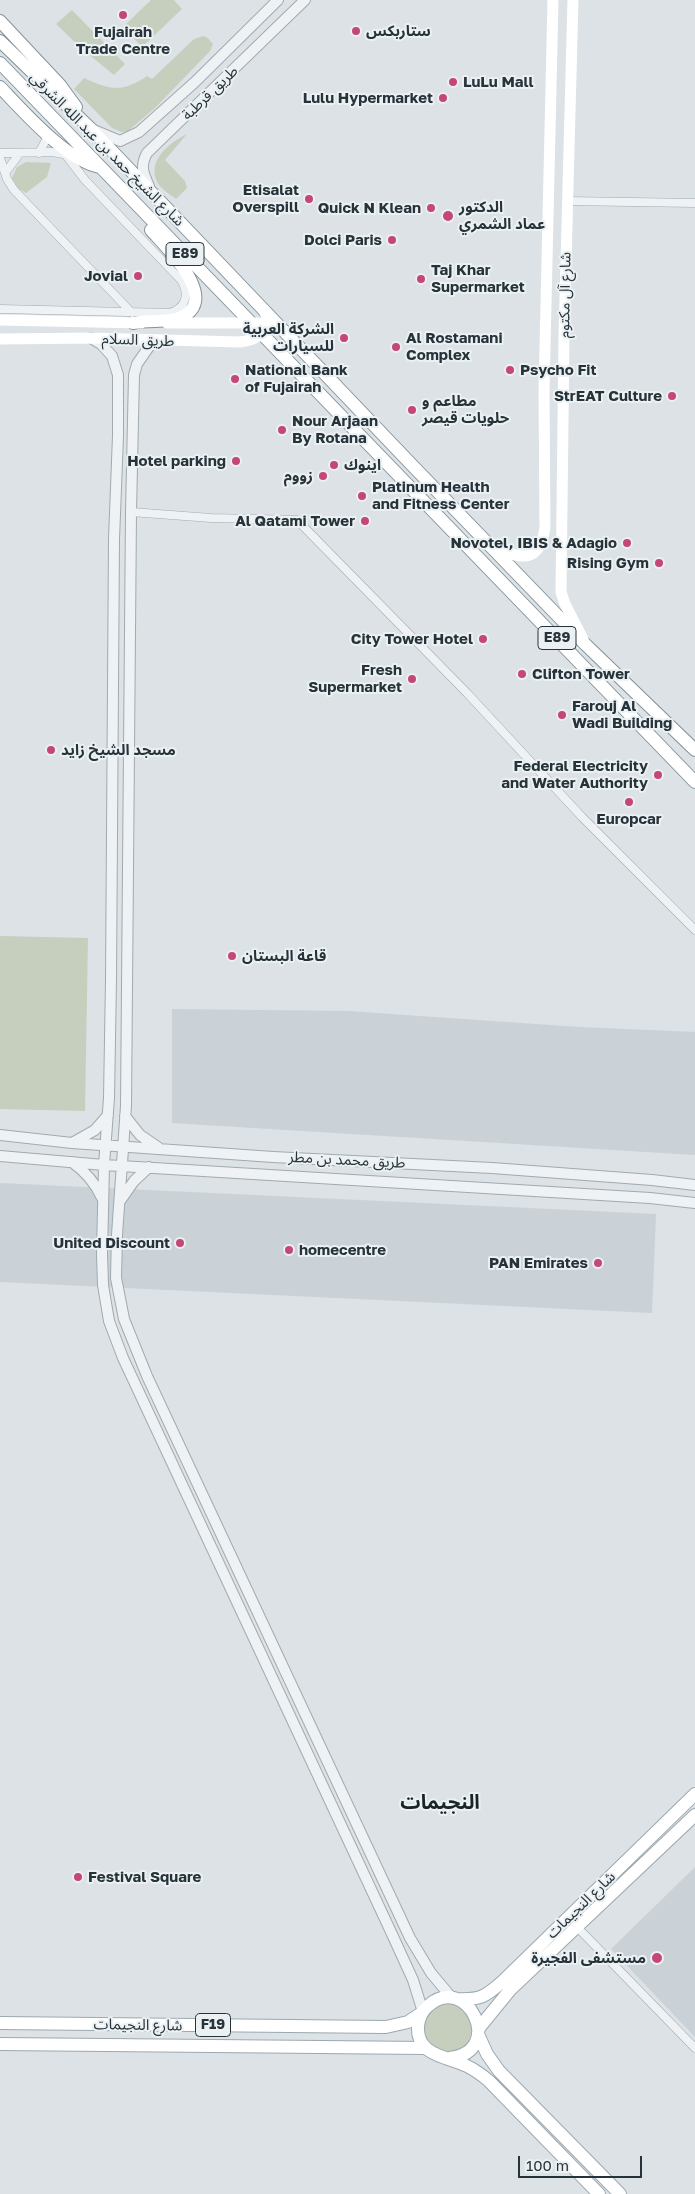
<!DOCTYPE html>
<html>
<head>
<meta charset="utf-8">
<style>
	body { margin:0 }
	#map { position:relative; width:695px; height:2194px; overflow:hidden; background:#dce2e5; font-family:"Golos Text",sans-serif }
	canvas { display:block }
	.scale { position:absolute; left:518px; top:2156px; width:124px; height:22px; box-sizing:border-box; border:2px solid #27333b; border-top:0; padding-left:6px; font-size:15px; line-height:18px; white-space:nowrap; color:#27333b; -webkit-text-stroke:4px #ebf1f3; paint-order:stroke }
</style>
</head>
<body>
<div id="map">
<canvas width="695" height="2194"></canvas>
<div class="scale">100 m</div>
</div>
<script>
const context = document.querySelector('canvas').getContext('2d');
context.lineJoin = 'round';
function fillPath(path, color) {
  context.fillStyle = color;
  context.fill(path, 'evenodd');
}
function stroke(path, color, width, dash) {
  context.strokeStyle = color;
  context.lineWidth = width;
  context.lineCap = dash ? 'butt' : 'round';
  context.setLineDash(dash || []);
  context.stroke(path);
}
function write(font, color, halo, rows, align = 'center') {
  context.font = font + ' "Golos Text","Noto Sans Arabic",sans-serif';
  context.lineWidth = 4;
  context.setLineDash([]);
  context.textBaseline = 'middle';
  context.strokeStyle = halo;
  context.fillStyle = color;
  for (const [text, x, y, turn = 0] of rows) {
    context.save();
    context.translate(x, y);
    context.rotate((+turn || 0) * Math.PI / 180);
    context.textAlign = isNaN(turn) ? turn : align;
    if (halo) context.strokeText(text, 0, 0);
    context.fillText(text, 0, 0);
    context.restore();
  }
}
fillPath(new Path2D(`
	M172,1009L348,1011L579,1027L695,1032V1155L172,1123Z
	M0,1183L656,1214L652,1313L0,1282Z
	M695,1867V2037L611,1949Z`), '#cad2d7');
fillPath(new Path2D(`
	M151,0H174L182,9L142,47L123,27Z
	M72,10L125,64L114,75L82,49L56,24Z
	M203,36L208,38L213,44L210,51L156,107L128,131L122,132L112,128L74,89L84,78C110,90 122,93 147,76L152,79L194,39Z
	M187,134L165,160L185,181L187,188L176,199C171,195 164,191 160,186C143,164 169,142 187,134Z
	M26,162L51,163L47,177L26,193L19,189L12,178L17,167Z
	M0,936L88,938L85,1111L0,1109Z
	M424 2028a24 24 0 1 1 48 0a24 24 0 1 1-48 0Z`), '#c6cfbe');
const minor = new Path2D(`
	M0,153L52,152L69,155
	M39,153L49,134
	M0,158L7,179L14,190L132,313
	M5,173L20,153
	M567,201L695,203
	M0,309L169,313C186,309 190,294 181,280L85,180L65,154
	M131,512L211,518L297,520L467,693L582,817L695,930
	M577,1927L695,2048`);
const tertiary = new Path2D(`
	M94,130L120,141L139,132L195,82L278,0
	M149,186C143,173 140,166 147,153L305,0
	M91,338L101,344L112,356L118,375V436L114,539L111,980L109,1098L104,1165L102,1254L103,1285L109,1321L123,1358L391,1932L413,1980L423,2012
	M153,341L137,364L134,375L131,512L126,1106L117,1235L116,1278L124,1319L147,1376L410,1938L431,1973L452,1998
	M125,1116L140,1135L159,1148
	M0,1135L72,1143L273,1157L492,1168L652,1180L695,1185
	M72,1143L95,1130L108,1115
	M0,1156L104,1165L650,1198L695,1203
	M72,1162C86,1172 95,1182 102,1198
	M120,1201L134,1181L149,1167`);
const primary = new Path2D(`
	M457,1999C480,2000 485,1997 502,1982L695,1794
	M0,2023L386,2027L408,2022L423,2012
	M479,2028L510,1990L695,1815
	M478,2034L487,2054L499,2071L620,2194
	M0,2044L426,2048
	M450,2058C507,2051 466,1971 428,2006C422,2011 419,2018 418,2026C416,2056 447,2056 467,2066C475,2070 482,2075 489,2081L599,2194`);
const trunk = new Path2D(`
	M0,21L60,85L76,107
	M0,41L90,128L410,463L586,645L695,750
	M0,63L695,782
	M0,87C24,112 67,161 100,167
	M133,323C147,319 166,323 179,318C223,301 166,247 151,230`);
stroke(minor, '#a2aaaf', 9);
stroke(tertiary, '#a2aaaf', 12);
stroke(primary, '#9ca9b0', 14);
stroke(trunk, '#85939b', 14);
stroke(minor, '#eff2f4', 8);
stroke(tertiary, '#eff2f4', 10);
stroke(new Path2D(`
	M573,0L564,336L561,592L565,604L583,639
	M0,320L141,323
	M167,323H258
	M0,339L91,338L240,342C258,340 274,330 264,310
	M491,547C519,557 539,567 545,528L544,391L553,0`), '#fff', 11);
stroke(primary, '#fff', 12);
stroke(trunk, '#fff', 12);
for (const [x, y, r, color] of [
	[123,15,5,"#c44778"],
	[356,31,5,"#c44778"],
	[453,82,5,"#c44778"],
	[443,98,5,"#c44778"],
	[309,199,5,"#c44778"],
	[431,208,5,"#c44778"],
	[448,216,6,"#c44778"],
	[392,240,5,"#c44778"],
	[138,276,5,"#c44778"],
	[421,279,5,"#c44778"],
	[344,338,5,"#c44778"],
	[396,347,5,"#c44778"],
	[510,370,5,"#c44778"],
	[235,379,5,"#c44778"],
	[672,396,5,"#c44778"],
	[412,410,5,"#c44778"],
	[282,430,5,"#c44778"],
	[236,461,5,"#c44778"],
	[334,465,5,"#c44778"],
	[323,476,5,"#c44778"],
	[362,496,5,"#c44778"],
	[365,521,5,"#c44778"],
	[627,543,5,"#c44778"],
	[659,563,5,"#c44778"],
	[483,639,5,"#c44778"],
	[522,674,5,"#c44778"],
	[412,679,5,"#c44778"],
	[562,715,5,"#c44778"],
	[51,750,5,"#c44778"],
	[658,775,5,"#c44778"],
	[629,802,5,"#c44778"],
	[232,956,5,"#c44778"],
	[180,1243,5,"#c44778"],
	[289,1250,5,"#c44778"],
	[598,1263,5,"#c44778"],
	[78,1877,5,"#c44778"],
	[657,1958,6,"#c44778"]
]) {
  const dot = new Path2D();
  dot.arc(x, y, r, 0, 2 * Math.PI);
  context.fillStyle = color;
  context.fill(dot);
  stroke(dot, '#ebf1f3', 2);
}
for (const [x, y, w] of [
	[185,254,38],
	[557,638,38],
	[213,2025,35]
]) {
  const box = new Path2D();
  box.roundRect(x - w / 2, y - 11.5, w, 23, 4);
  context.fillStyle = '#ebf1f3';
  context.fill(box);
  stroke(box, '#27333b', 1);
}
write('bold 14px', '#27333b', null, [
	["E89",185,254],
	["E89",557,638],
	["F19",213,2025]
]);
write('bold 15px', '#27333b', '#ebf1f3', [
	["ستاربكس",366,31,"left"],
	["Fujairah",123,32,"center"],
	["Trade Centre",123,49,"center"],
	["LuLu Mall",463,82,"left"],
	["Lulu Hypermarket",433,98],
	["Etisalat",299,190],
	["Overspill",299,207],
	["الدكتور",459,207,"left"],
	["عماد الشمري",459,224,"left"],
	["Quick N Klean",421,208],
	["Dolci Paris",382,240],
	["Taj Khar",431,270,"left"],
	["Supermarket",431,287,"left"],
	["Jovial",128,276],
	["الشركة العربية",334,329],
	["للسيارات",334,346],
	["Al Rostamani",406,338,"left"],
	["Complex",406,355,"left"],
	["National Bank",245,370,"left"],
	["of Fujairah",245,387,"left"],
	["Psycho Fit",520,370,"left"],
	["StrEAT Culture",662,396],
	["مطاعم و",422,401,"left"],
	["حلويات قيصر",422,418,"left"],
	["Nour Arjaan",292,421,"left"],
	["By Rotana",292,438,"left"],
	["Hotel parking",226,461],
	["اينوك",344,465,"left"],
	["زووم",313,476],
	["Platinum Health",372,487,"left"],
	["and Fitness Center",372,504,"left"],
	["Al Qatami Tower",355,521],
	["Novotel, IBIS & Adagio",617,543],
	["Rising Gym",649,563],
	["City Tower Hotel",473,639],
	["Fresh",402,670],
	["Supermarket",402,687],
	["Clifton Tower",532,674,"left"],
	["Farouj Al",572,706,"left"],
	["Wadi Building",572,723,"left"],
	["مسجد الشيخ زايد",61,750,"left"],
	["Federal Electricity",648,766],
	["and Water Authority",648,783],
	["Europcar",629,819,"center"],
	["قاعة البستان",242,956,"left"],
	["United Discount",170,1243],
	["homecentre",299,1250,"left"],
	["PAN Emirates",588,1263],
	["Festival Square",88,1877,"left"],
	["مستشفى الفجيرة",646,1958]
], 'right');
write('15px', '#27333b', '#ebf1f3', [
	["طريق قرطبة",210,93,-44],
	["شارع الشيخ حمد بن عبد الله الشرقي",107,149,45],
	["شارع آل مكتوم",565,295,-89],
	["طريق السلام",138,340,2],
	["طريق محمد بن مطر",347,1160,3],
	["شارع النجيمات",581,1905,-44],
	["شارع النجيمات",138,2025,1]
]);
write('bold 20px', '#19242b', '#ebf1f3', [
	["النجيمات",440,1803]
]);
</script>
</body>
</html>
